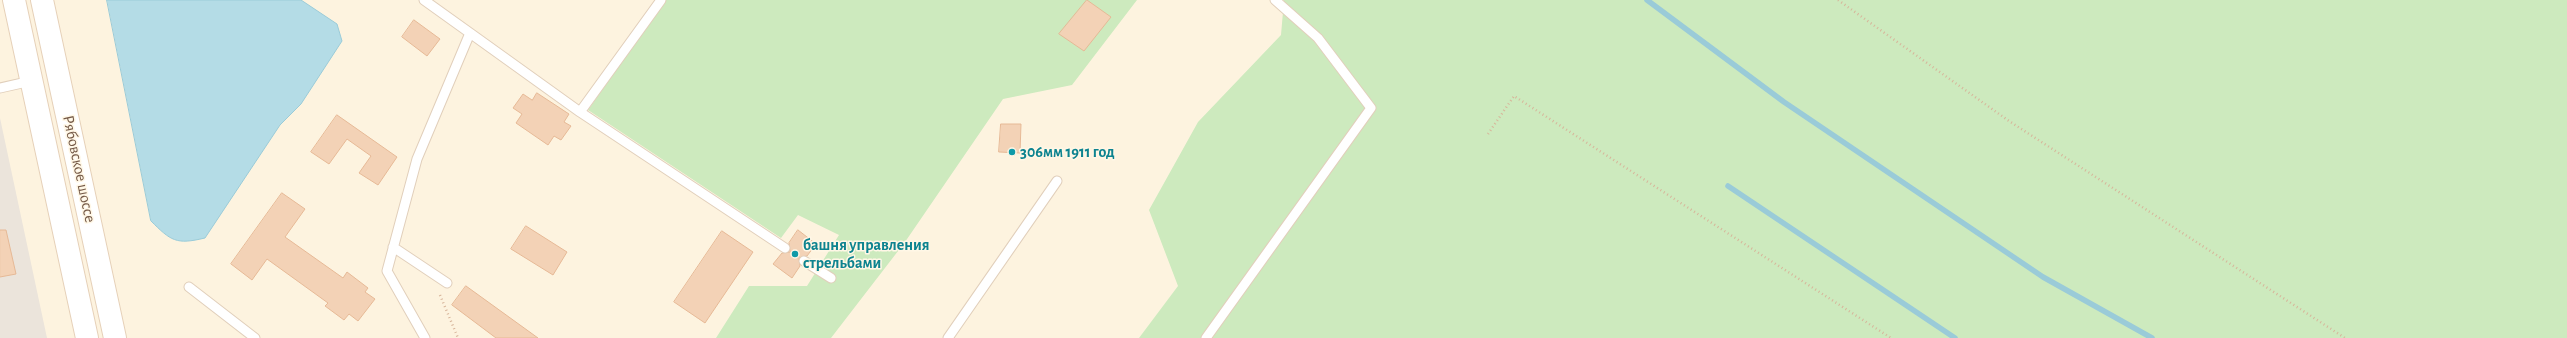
<!DOCTYPE html>
<html>
<head>
<meta charset="utf-8">
<style>
	body { margin:0 }
	canvas { display:block; background:#fdf3df }
</style>
</head>
<body>
<canvas width="2567" height="338"></canvas>
<script>
const context = document.querySelector('canvas').getContext('2d');
context.lineJoin = 'round';
function fillPath(path, color) {
  context.fillStyle = color;
  context.fill(path, 'evenodd');
}
function stroke(path, color, width, dash) {
  context.strokeStyle = color;
  context.lineWidth = width;
  context.lineCap = dash ? 'butt' : 'round';
  context.setLineDash(dash || []);
  context.stroke(path);
}
function write(font, color, halo, rows, align = 'center') {
  context.font = font + ' "Alegreya Sans",sans-serif';
  context.lineWidth = 3;
  context.setLineDash([]);
  context.textBaseline = 'middle';
  context.strokeStyle = halo;
  context.fillStyle = color;
  for (const [text, x, y, turn = 0] of rows) {
    context.save();
    context.translate(x, y);
    context.rotate((+turn || 0) * Math.PI / 180);
    context.textAlign = isNaN(turn) ? turn : align;
    if (halo) context.strokeText(text, 0, 0);
    context.fillText(text, 0, 0);
    context.restore();
  }
}
fillPath(new Path2D(`
	M0,118L47,338H0Z`), '#ebe4db');
fillPath(new Path2D(`
	M666,0H1137L1072,85L1003,99L905,242L831,338H716L749,286H807L839,235L798,215L781,238L588,110Z
	M1284,0H2567V338H1139L1178,286L1149,210L1198,122L1281,35Z`), '#cdeabe');
const water = new Path2D(`
	M107,0H301L337,24L342,41L301,104L280,125L205,238C176,245 171,241 151,221Z`);
fillPath(water, '#b4dce6');
stroke(water, '#9acbd8', 1);
stroke(new Path2D(`
	M1647,0L1784,102L2043,277L2152,338
	M1728,186L1955,338`), '#9acbd8', 5.5);
const building = new Path2D(`
	M1087,0L1111,17L1084,51L1059,34Z
	M414,20L440,39L427,56L402,37Z
	M537,93L569,114L564,122L571,126L561,140L554,136L548,145L516,123L522,114L513,108L523,94L532,100Z
	M337,115L397,157L378,185L359,173L371,156L347,139L329,164L311,152Z
	M1001,124H1021L1020,153L999,152Z
	M282,193L305,209L285,237L343,278L347,272L368,288L365,292L375,299L358,321L349,314L344,320L325,306L328,303L267,259L252,280L231,264Z
	M526,226L567,252L553,275L511,249Z
	M0,230H6L16,274L0,277Z
	M798,230L816,244L807,256L799,258L800,266L792,278L773,264L782,253L790,252L789,243Z
	M722,231L753,252L705,323L674,302Z
	M466,286L538,338H496L452,305Z`);
fillPath(building, '#f3d2b6');
stroke(building, '#e6b996', 1);
const lane = new Path2D(`
	M424,0L470,33L417,159L387,271L425,338
	M470,33L580,112L785,248
	M0,88L31,81
	M580,112L661,0
	M393,247L447,283
	M804,261L831,278
	M189,287L255,338
	M948,338L1057,181
	M1206,338L1371,108L1318,38L1275,0`);
const secondary = new Path2D(`
	M14,0L87,338
	M42,0L115,338`);
stroke(lane, '#e1cfbb', 11);
stroke(secondary, '#e6d1b9', 24);
stroke(new Path2D(`
	M1838,0L2009,121L2345,338
	M1488,134L1514,96L1891,338
	M440,295L458,338`), '#d7b59a', 2.5, [1, 3]);
stroke(lane, '#fff', 9);
stroke(secondary, '#fff', 22);
for (const [x, y, r, color] of [
	[1012,152,4,"#0f9aa8"],
	[795,254,4,"#0f9aa8"]
]) {
  const dot = new Path2D();
  dot.arc(x, y, r, 0, 2 * Math.PI);
  context.fillStyle = color;
  context.fill(dot);
  stroke(dot, '#fff7e6', 1.5);
}
write('bold 16px', '#0d838f', '#fff7e6', [
	["306мм 1911 год",1020,152],
	["башня управления",803,245],
	["стрельбами",803,263]
], 'left');
write('16px', '#745947', '#fff7e6', [
	["Рябовское шоссе",79,169,78]
]);
</script>
</body>
</html>
